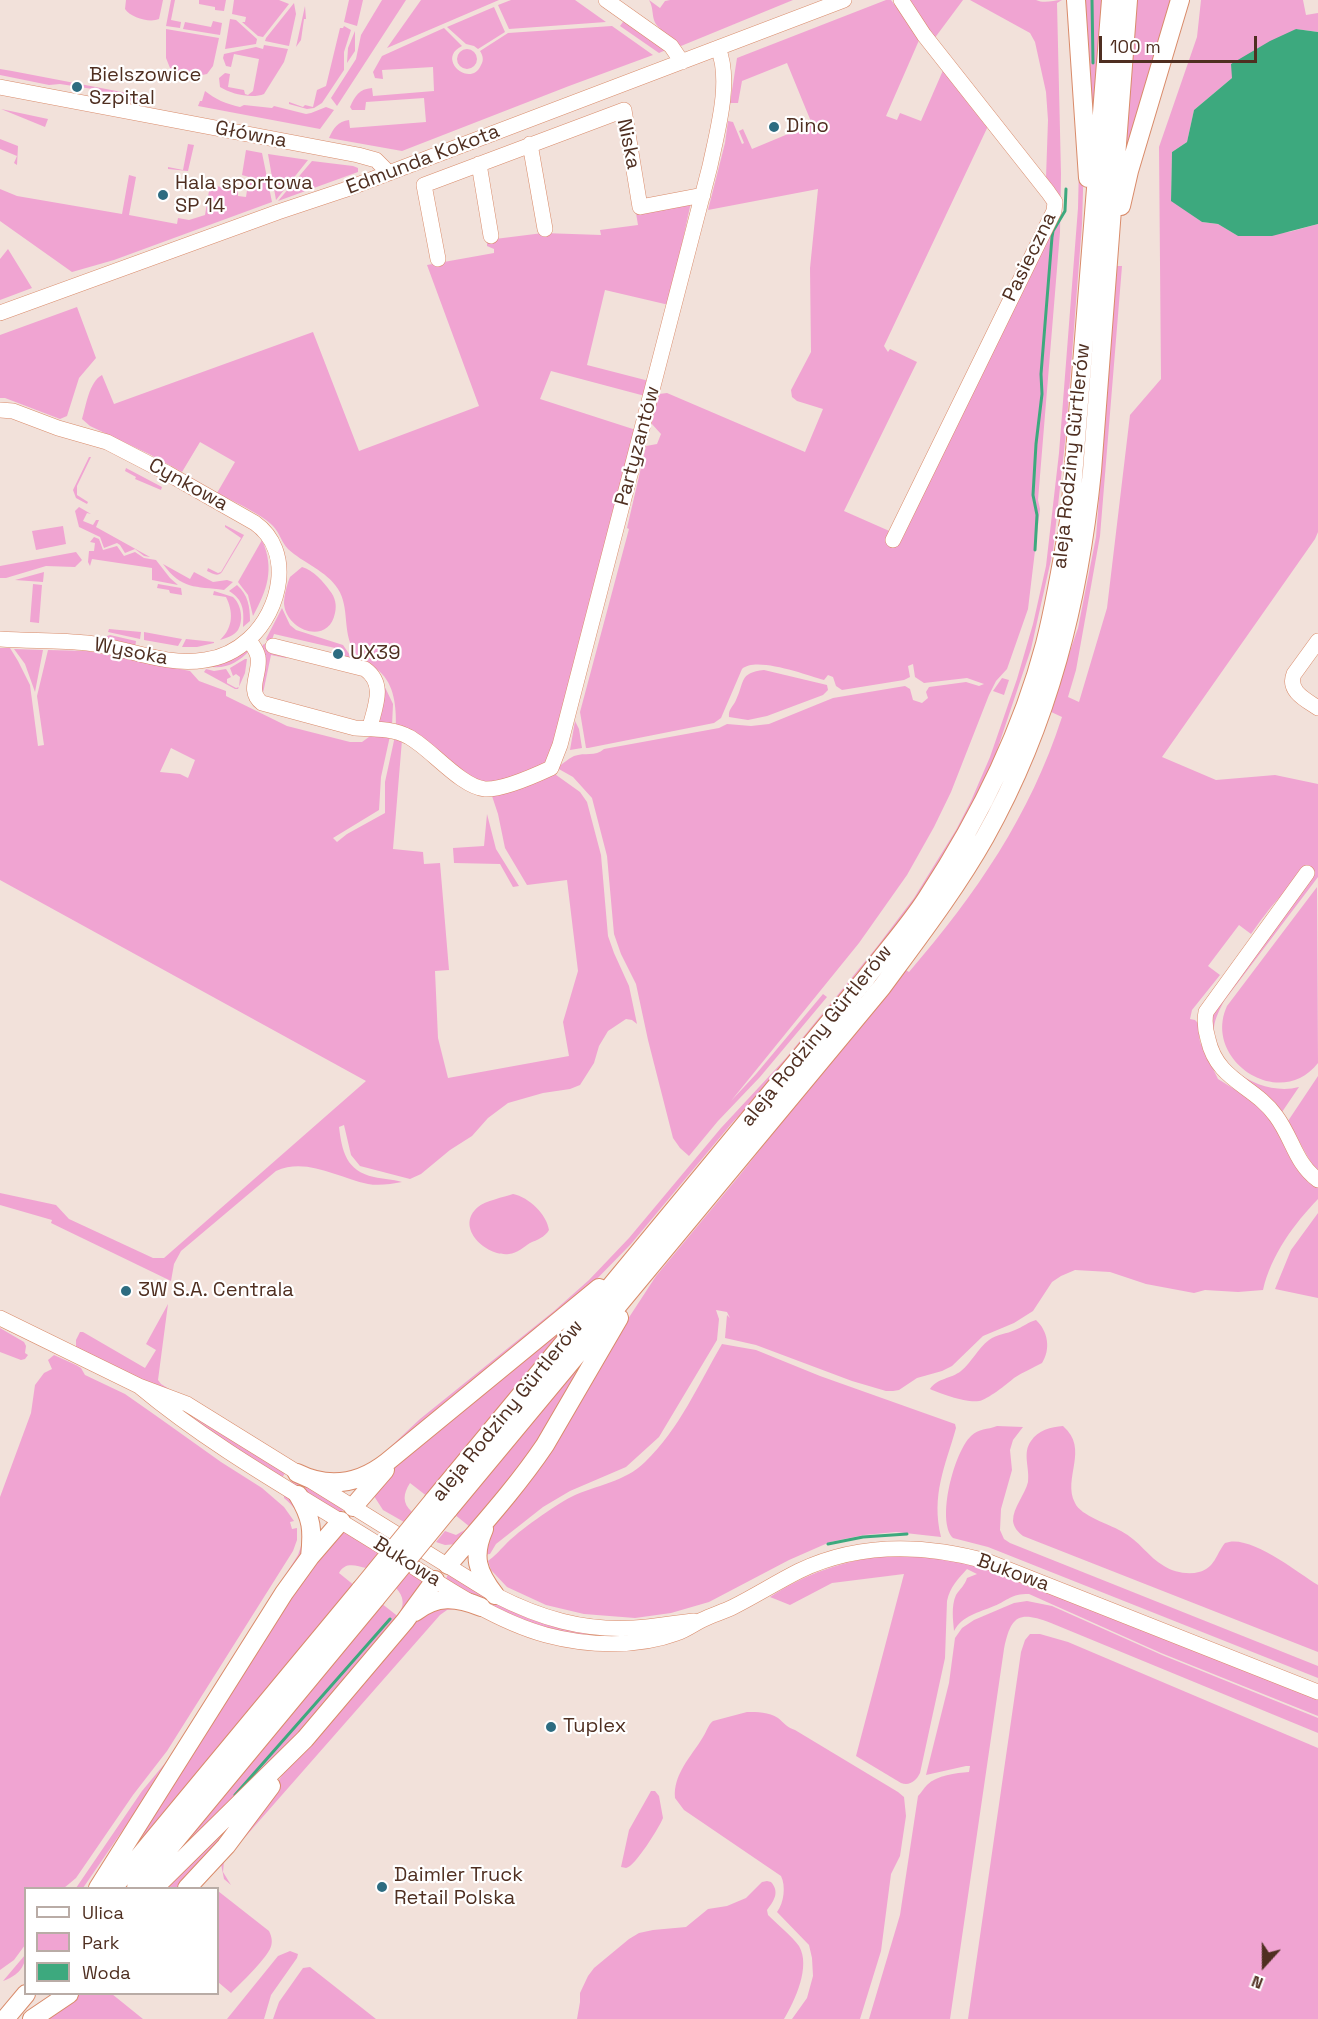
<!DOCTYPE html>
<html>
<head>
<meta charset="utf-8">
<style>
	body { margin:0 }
	#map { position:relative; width:1318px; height:2019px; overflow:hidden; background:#f2e1da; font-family:"Space Grotesk",sans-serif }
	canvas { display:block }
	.legend { position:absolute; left:24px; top:1887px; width:195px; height:108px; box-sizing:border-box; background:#fff; border:2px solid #b9aca6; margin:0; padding:8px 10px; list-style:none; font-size:18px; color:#4f2f21 }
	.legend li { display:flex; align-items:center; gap:12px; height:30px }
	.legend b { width:30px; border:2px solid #b9aca6 }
	.north { position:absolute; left:1234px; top:1935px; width:60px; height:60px; -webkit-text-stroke:4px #fff; paint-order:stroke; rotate:201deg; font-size:16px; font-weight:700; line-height:24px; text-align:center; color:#4f2f21 }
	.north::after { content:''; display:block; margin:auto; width:21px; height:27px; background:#4f2f21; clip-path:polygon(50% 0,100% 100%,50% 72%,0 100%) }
	.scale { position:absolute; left:1099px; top:36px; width:158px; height:27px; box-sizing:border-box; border:3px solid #4f2f21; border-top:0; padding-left:8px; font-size:18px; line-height:21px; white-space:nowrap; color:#4f2f21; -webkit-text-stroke:4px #fff; paint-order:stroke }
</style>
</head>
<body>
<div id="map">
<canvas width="1318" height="2019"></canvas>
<ul class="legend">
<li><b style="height:8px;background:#fff"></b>Ulica</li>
<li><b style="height:16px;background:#f0a4d2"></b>Park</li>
<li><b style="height:16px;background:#3da97e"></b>Woda</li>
</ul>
<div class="north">N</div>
<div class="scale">100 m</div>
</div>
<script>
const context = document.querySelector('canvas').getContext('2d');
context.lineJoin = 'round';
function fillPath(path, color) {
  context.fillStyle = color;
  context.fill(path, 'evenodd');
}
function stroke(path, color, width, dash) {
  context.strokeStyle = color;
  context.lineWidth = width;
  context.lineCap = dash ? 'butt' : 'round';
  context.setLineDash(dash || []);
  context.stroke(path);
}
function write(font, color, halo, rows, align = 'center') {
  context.font = font + ' "Space Grotesk",sans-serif';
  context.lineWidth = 4.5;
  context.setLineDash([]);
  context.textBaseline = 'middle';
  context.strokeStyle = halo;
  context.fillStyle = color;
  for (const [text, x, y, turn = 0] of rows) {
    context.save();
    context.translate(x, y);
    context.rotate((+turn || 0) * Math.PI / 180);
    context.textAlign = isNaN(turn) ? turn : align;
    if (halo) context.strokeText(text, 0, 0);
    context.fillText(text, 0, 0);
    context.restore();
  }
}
fillPath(new Path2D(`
	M126,0H163L159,19C150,23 131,18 125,9Z
	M171,0H175L171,20L181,22L180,28L166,26Z
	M199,0H226L224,11L215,10V7L199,4Z
	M234,0H279L289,4L263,37L258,36L242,22H245L246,17L232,14Z
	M349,0H363L357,26L344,22Z
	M382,0H406L337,106L331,98L356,59L361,35Z
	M421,0H499L387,48Z
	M511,0H575L606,22L509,29L498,5Z
	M649,0L660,8L665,1L670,0H793L681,46L658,30L660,28C650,21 655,10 649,0Z
	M886,0H891L920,38L886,116L897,120L900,113L921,121L944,68L989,124L884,346L888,352L890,349L917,362L844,511L903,537L1050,228L1046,178L1048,120L1046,92L1035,42L1030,33L970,0H1036C1045,4 1053,0 1062,0L1057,3L1061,174L1060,232L1038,500L1040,509L1028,609L1007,669L996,681L989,695L951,792L934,827L907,875L859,943L731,1101L756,1074L823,994L827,997L760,1077L718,1121L689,1156L680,1148L673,1138L648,1040L636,984L621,954L614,934L607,856L592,798L573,777L557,768C562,764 568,759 574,756C585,752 595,757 604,749L719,728L727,724L751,726L769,724L833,698L905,686L910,689L913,700L922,703L928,698L926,692L929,687L966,682L979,686L984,684L967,678L924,683L915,677L913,664L908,666L910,677L904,680L842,690L836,686L833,677L828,675L824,680C806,675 756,656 742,669L721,718L714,723L588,748H586L580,712L629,529L627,528L646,446L657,444L661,434L651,423L659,394L667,393L805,452L823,409L797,401L792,397L791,390L811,352L810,268L818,189L708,210L725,143L728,121L733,122L742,144L744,143L739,131L743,129L752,149L812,124L787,63L742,81L738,103H730L737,58Z
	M910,0H963L934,39Z
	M1083,0H1105L1094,138Z
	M1134,0H1174L1123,177Z
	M1201,0H1303L1306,15L1318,13V32L1296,29L1232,78L1194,110L1187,142L1172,152L1171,200L1202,222L1218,224L1238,236L1289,232L1318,224V532L1315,539L1162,757L1216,780L1275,775L1318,784V877L1224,1001C1220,1009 1215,1018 1214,1027C1212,1067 1263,1097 1299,1087L1282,1112L1224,1065L1211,1028L1214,1006L1315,874V872L1312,870C1282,891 1272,905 1251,934L1239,925L1208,966L1220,975L1192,1010L1190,1019L1195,1020L1198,1023L1200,1042L1218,1079L1252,1100L1272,1119L1303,1174L1308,1182L1318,1188V1199C1294,1224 1271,1255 1263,1290L1238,1292L1205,1290L1194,1293L1146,1284L1110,1272L1075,1270L1061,1276L1052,1282L1033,1311L1014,1323L983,1336L952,1366L942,1371L917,1378L899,1390L893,1391H886L852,1381L756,1345L725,1338L727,1315L730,1318L727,1312L716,1310L719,1319L717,1340L659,1437L626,1467L570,1491L543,1507L496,1544L490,1554L481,1555L482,1543L656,1276L739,1176L904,969L909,972C976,894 1030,816 1062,717L1049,711L1078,628L1096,537L1117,266H1122L1100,536L1076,670L1068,697L1079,702L1107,608L1130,415L1161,379L1159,147L1197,37Z
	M294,3L296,14L289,46L265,41L266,38Z
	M305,6L306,19H304L301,40L296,47Z
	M494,7L505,32L478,49L474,46L466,44L447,27Z
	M626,18L668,49L659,53L620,26Z
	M230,19L236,20L257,39L256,44L225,49Z
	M213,21L222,23L220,35L183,29L185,22L211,27Z
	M344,26L351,30L344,52V70L322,103L314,108L307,109L289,104V102L303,107L305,105L313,107L317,90L326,86L340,28H343Z
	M612,26L653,55L569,86L402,151L329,138C333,129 338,121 349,120L350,128L426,122L424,98L366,102L365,110H352L350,107C355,96 359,89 372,88L373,96L434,91L433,67L382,70L383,79L375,78L373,72L382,56L444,28L462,46C435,59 471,89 481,65C484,60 483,56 480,51L508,33Z
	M166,29L219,38L213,66L207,74L197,76L175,71L170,68L166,58Z
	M355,31V51L347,63L348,48Z
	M264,45L288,49L284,62L264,94C252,99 231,94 220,87L219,78L225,73L230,74L228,87L244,90L245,94L248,95L253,91L259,59L234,54L231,67L226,66L223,58L224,54L256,47L263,49Z
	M457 59a10 10 0 1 1 20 0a10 10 0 1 1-20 0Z
	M0,69L12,71L153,98L151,105L112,97L99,92V90L60,84L49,85L0,75Z
	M205,91C215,99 226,104 240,107L244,105L272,108L274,106L306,114L311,113L326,107L334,110L320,129L198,106L200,101H202Z
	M1,109L48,119L45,127Z
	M0,139L18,146L17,165L14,163L17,156L0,149Z
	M188,144L194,145L188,171L168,169V167L183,170Z
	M246,150L262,153L272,202L114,260L72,272L0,221V189L17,196L122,214L129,175L136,177L129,215L177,224L178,218L189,220L205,215L210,185L238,190V196L246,197L249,177L242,175Z
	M268,154L308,160L276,200Z
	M1084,159L1082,224L1066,433L1053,551L1031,649L990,771L925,890L775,1078L732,1123L631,1244L588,1288L387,1450L420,1419L554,1311L589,1280L629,1238L721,1128L786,1058L876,948L914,898L956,830L971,801L990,757L1017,679L1033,624L1046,566L1059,453L1078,208L1079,165Z
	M312,161L353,166L358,168V172L278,201Z
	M691,202L669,305L605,290L587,365L649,381L645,396L551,371L540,399L636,430L551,768L487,789L396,726C396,707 395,685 379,671C370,664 360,661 354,651C342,631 350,608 338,589C327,571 303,563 288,549C282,543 279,532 273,526C262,514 232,501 217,493L235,462L200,442L182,472L149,454L90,426L82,419C86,406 89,382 102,375L114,404L313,332L359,451L479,406L427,265L494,253V249L487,246V240L543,233L601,235L600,230L638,225L636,213Z
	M8,249L32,288L0,300V259Z
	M77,307L96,358L79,378L67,416L60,419L5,398H0V335Z
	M89,457H91L77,486V495L88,502L87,504L76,498L73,490Z
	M126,468L162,487L161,490L135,479L136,477L125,471Z
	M79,507L91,514L87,513L83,521L93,525L96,520H99L96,527L150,557L144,556L135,549L125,553L120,545L117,543L104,548L100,537L79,527L75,511Z
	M225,525L244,535L222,572C218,577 213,574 207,571L208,568L218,573L221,572L241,538L225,527Z
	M63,526L66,544L36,550L32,531Z
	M94,537L99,539L103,550L117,546L124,556L135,552L144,558L156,560L170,578L178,585L152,580V568L92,559L90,566L88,562L89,551H94L95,543L90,542Z
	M262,540C275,569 267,590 253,616L248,595L238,582Z
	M76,552L82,560L75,567L46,566L6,578H0V566Z
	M163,564L190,579L194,572L213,582L227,580L233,582L224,590C195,586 182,590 163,564Z
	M302,567C313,570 324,582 330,591C335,597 337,605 335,613C329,645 287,632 284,604C284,596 287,584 290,577Z
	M44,572L43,582L15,580Z
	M33,584L42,585L39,623L30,622Z
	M158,584L181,588L182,595L170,593L169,590L157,588Z
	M237,585C248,595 250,606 250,621L243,627C244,611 244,600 229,591Z
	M214,591L233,597C241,604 244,620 238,630C234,636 226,638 220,640C234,627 233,611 226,597L213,595Z
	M282,608L290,625L296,630L343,645L354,661L339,658L341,651L335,648L274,634L270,646L266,639Z
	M109,629L141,632L140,639L108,632Z
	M144,632L182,639L178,646L144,640Z
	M110,635L136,641L135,648L106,643L107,636Z
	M186,639L214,642V643L197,647H182Z
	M264,644L287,654L286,658L271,655L262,698L261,647Z
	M0,648H10L18,661L30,685L38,746L44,745L37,696L48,650L88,651L190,671L199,681L226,691V696L287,726L350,742H362L373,734L390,736L381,777L379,810L333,838L337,842L347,834L385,813V782L395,736L402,740L393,849L423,852L424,864L440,863L449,970L435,971L438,1038L448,1078L569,1056L563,1022L578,971L567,880L527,885L505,848L498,814L491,793L552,772L580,792L587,802L601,855L608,936L614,953L629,986L637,1024L632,1020L626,1019L608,1031L599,1046L594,1063L580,1085L570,1089L543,1093L508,1103L488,1118L472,1136L450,1150L421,1174L410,1179L360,1166L351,1155L344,1125L339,1127C342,1151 346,1171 374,1177C383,1179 392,1179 402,1182C391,1184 379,1186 368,1184C338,1178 307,1157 276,1171L181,1251L174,1264L171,1281L51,1223L52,1220L0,1205V1193L56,1205L69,1219L153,1258H164L366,1081L0,880ZM171,748L195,760L188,778L180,774L160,772Z
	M14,649L43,650L35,692L25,664Z
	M244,649L250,650C237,664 224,670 206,666Z
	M245,659H247L245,673L238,689H235L204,672L206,669L214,671L226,669L231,677L227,679V683L236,688L239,687L240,677L236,674L233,676L230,668Z
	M764,670L827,685L828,690L823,695L767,716L748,720L729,717C728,709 733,707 736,700C745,681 739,673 764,670Z
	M1002,678L1009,680L1004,695L993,691Z
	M383,683L393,704L392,726L379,723Z
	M575,721L579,729L582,748L570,750Z
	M487,814L496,849L519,886L513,887L500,864L454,863L453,848L484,846Z
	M1317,887L1318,1063C1280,1112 1202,1060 1227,1006Z
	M1318,1076V1173C1306,1156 1298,1138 1288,1121Z
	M513,1194C529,1197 547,1215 549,1230C545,1237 537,1240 530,1243C524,1247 517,1253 509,1254C486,1257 454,1227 478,1207C485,1201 504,1197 513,1194Z
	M1318,1213V1298L1275,1289L1291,1250Z
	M168,1304L158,1380L161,1384L187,1400L81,1352L76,1347V1340L80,1332H83L145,1368L156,1350L146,1344Z
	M581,1308L428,1497L410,1483C403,1494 402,1503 412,1512L404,1522L383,1510L372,1493L396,1464Z
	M1036,1320C1048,1331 1051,1349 1042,1363C1033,1368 1023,1372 1014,1378C1007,1384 987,1400 979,1401C966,1403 941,1394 930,1389C937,1378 951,1379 961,1371C972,1362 978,1348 989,1340C997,1334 1007,1334 1015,1330C1023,1327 1028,1322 1036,1320Z
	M609,1325L543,1436L457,1544L445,1545L436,1542L445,1531L456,1535L470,1527L454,1514Z
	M0,1328L24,1342L26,1346L25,1353L28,1355L25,1359L21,1360L0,1352Z
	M722,1344L756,1350L820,1376L955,1424L956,1428C945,1467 931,1495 941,1537L896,1532L864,1535L830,1542L789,1560L709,1602L671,1613L635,1618L584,1614L546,1605L507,1587L491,1570L488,1561C495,1556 499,1551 505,1545C518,1531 554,1506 571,1497C596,1485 625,1482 645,1462C679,1430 699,1383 722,1344Z
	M54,1355L76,1365L81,1368L85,1375L125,1394L155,1415L221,1462L262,1488L284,1507L294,1521L290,1522L292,1529L297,1528V1540L293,1551L167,1751L133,1795L76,1878L64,1888H26L25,1945L14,1960L0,1970V1497L31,1413L35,1385L44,1373L52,1369L48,1360Z
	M167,1401L285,1473L282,1478L203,1430Z
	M997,1426L1023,1427L1013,1440L1010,1450L1012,1470L1001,1509L1000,1530L1004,1539L1010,1543L1318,1666V1678L988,1547L953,1538C936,1521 954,1452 971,1436C979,1428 987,1430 997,1426Z
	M1063,1426C1090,1449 1062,1478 1075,1503C1081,1516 1109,1524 1121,1531C1140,1541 1148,1557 1164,1566C1173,1572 1188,1575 1199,1572C1215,1568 1216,1554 1225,1543C1249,1533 1297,1572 1318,1585V1652L1023,1536C1018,1532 1014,1528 1013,1521C1013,1507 1025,1495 1028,1482C1030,1468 1022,1453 1031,1441C1038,1430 1051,1427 1063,1426Z
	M294,1478L342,1508L343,1510L341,1513L290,1483Z
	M284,1493L298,1504L307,1547L149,1792L83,1888H76L142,1791L171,1756L298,1555C307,1534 303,1513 284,1498Z
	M340,1529L380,1551L366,1568C357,1566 345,1561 339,1573L355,1586L107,1887L292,1592Z
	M886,1556C927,1556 953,1560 992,1570L1318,1698V1716L1161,1653L1029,1594C1010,1594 1009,1600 994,1606C978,1613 963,1615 954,1631C953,1620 951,1606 956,1595C960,1589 965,1585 967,1578L977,1574L967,1569C958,1579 950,1587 947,1601L945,1658L920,1773C916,1781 910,1786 901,1783L856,1756L904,1574L832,1583L790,1605L770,1597C805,1574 844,1560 886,1556Z
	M410,1571L427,1581L401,1617L398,1615C405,1605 404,1597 396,1588Z
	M448,1574C479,1592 508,1613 542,1623C571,1632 604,1631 634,1634L639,1638C618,1637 595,1638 574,1634C526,1626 487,1604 446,1579Z
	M1027,1601L1052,1606L1162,1655L1318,1718V1733L1051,1623C1019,1611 1011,1615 1004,1649L950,2019H869L900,1915L918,1796C921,1793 924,1788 927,1785C937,1775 956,1773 969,1772L970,1766H966L926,1775L949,1683L955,1638L962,1628L974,1620L1014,1603Z
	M381,1603L400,1618L317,1717L147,1888Z
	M444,1605L456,1609L447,1610L440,1615L224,1861L223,1872L231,1885L224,1879L221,1864L285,1771L413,1621Z
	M1030,1634H1040L1068,1642L1318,1748V2019H968L1021,1652L1025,1640Z
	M747,1712C757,1712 769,1712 778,1718C784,1723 788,1728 795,1730L898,1792L904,1797L906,1816L900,1856L891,1874L881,1951L860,2019H792L807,1998L813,1976L812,1958L809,1945L777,1912C784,1903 786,1886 781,1876L684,1810L675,1798C673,1774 691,1757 703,1737C707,1731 708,1725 713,1721Z
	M651,1791H655L659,1796L663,1818C660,1826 635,1867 626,1868C625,1868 623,1867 621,1867L629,1830Z
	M249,1804L180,1888H162Z
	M767,1881L771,1882C780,1892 774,1901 767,1910L768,1915C777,1924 792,1936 799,1946C811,1966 795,2001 784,2019H577L580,2002V1993L588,1976L594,1968L629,1939L639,1933L653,1930L686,1927L708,1909L727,1906L746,1898L762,1882Z
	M218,1891L269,1931C272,1937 273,1943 270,1949C263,1962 242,1982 231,1993L218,1982Z
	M290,1951L298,1954L297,1958L271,1995L264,2019H227L278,1956Z
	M25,1955C26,1968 15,1977 3,1981Z
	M310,1967L376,2019H273L279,2002L303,1968Z
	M75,1994H112L143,2019H46Z`), '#f0a4d2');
fillPath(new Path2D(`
	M1296,29L1318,32V224L1272,236H1238L1218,224L1202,222L1171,201L1172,152L1187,142L1194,110L1232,78L1231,64L1270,41Z`), '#3da97e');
stroke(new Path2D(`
	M1092,0L1093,63
	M1035,550L1037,515L1033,495L1036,444L1042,394L1041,374L1052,237L1053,231L1065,211L1066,189
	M828,1544L863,1537L907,1534
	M235,1795L390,1619`), '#3da97e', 3);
const minor = new Path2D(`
	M606,0L671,46L682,62
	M0,87L358,155L376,160L389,173
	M530,144L545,229
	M479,164L491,236
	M438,259L424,185L624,110L640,207L703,195
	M0,313L278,212L344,190L844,0
	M0,410L13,411L58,428L107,442L167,473L255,523C294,551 281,610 249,639C237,650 221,658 205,660C165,667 126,647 87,643C59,640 29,641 0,639
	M893,540L1054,211L1055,202L1048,192L924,35L901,0
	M249,640C252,645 257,650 258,657C261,673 246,691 262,703L355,728C373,729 393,728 409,737C430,748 461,787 485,789C502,790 536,775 551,768L560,745L710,166C717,132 732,81 718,48
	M1318,641L1294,674C1287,691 1306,700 1318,708
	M273,646L365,669C386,684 375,706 370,727
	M1307,873L1206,1012C1204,1022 1205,1029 1208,1039C1217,1081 1254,1085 1276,1116C1293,1139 1295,1163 1318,1180
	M0,1318L139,1386L187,1404L495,1595C540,1618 583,1631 634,1628C654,1627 674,1623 694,1621
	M139,1386C212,1447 296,1493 376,1543C428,1575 487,1619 546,1635C587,1646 637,1648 677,1633C686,1630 694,1624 702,1620C712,1615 723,1612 733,1607C755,1596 777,1582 799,1571C860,1542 925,1544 989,1562L1318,1692`);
const major = new Path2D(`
	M1076,0L1088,178
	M1121,206L1129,171L1180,0
	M297,1473C329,1489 359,1484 387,1462L599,1288
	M298,1495C312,1518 313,1530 310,1557
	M433,1501L866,978C886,951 909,926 927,898C978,820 1021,735 1045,644C1056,601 1063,558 1070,515L1111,0
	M353,1507L385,1470
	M448,1510L882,987C918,938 955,890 985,837C1049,723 1079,600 1092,471L1128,0
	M484,1529C472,1556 477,1572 495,1595
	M448,1565C482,1525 516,1488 545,1445L619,1318
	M415,1612C437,1595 456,1597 481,1607
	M98,1888L284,1593L310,1557L341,1521
	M113,1888L361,1589
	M136,1888L376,1598
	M154,1888L305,1739L405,1621L435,1580
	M187,1888L226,1846L271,1786
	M5,2019L26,1994
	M32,2019L69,1994`);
stroke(minor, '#d98b6a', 16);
stroke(major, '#d98b6a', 20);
stroke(minor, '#fff', 15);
stroke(major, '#fff', 18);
const majorBridge = new Path2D(`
	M361,1589L433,1501
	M376,1598L448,1510`);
stroke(majorBridge, '#d98b6a', 20, []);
stroke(majorBridge, '#fff', 18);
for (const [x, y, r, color] of [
	[77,87,6,"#2d6c81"],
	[774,127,6,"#2d6c81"],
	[163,195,6,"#2d6c81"],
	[338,654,6,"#2d6c81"],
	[126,1291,6,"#2d6c81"],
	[551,1727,6,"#2d6c81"],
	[382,1887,6,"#2d6c81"]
]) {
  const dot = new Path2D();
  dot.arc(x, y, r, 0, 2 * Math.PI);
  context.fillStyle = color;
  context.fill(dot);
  stroke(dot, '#fff', 2);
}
write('20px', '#4f2f21', '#fff', [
	["Bielszowice",89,76],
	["Szpital",89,99],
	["Dino",786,127],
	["Hala sportowa",175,184],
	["SP 14",175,207],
	["UX39",350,654],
	["3W S.A. Centrala",138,1291],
	["Tuplex",563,1727],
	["Daimler Truck",394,1876],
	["Retail Polska",394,1899]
], 'left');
write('20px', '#4f2f21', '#fff', [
	["Główna",251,135,11],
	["Niska",628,144,78],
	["Edmunda Kokota",423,160,-21],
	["Pasieczna",1030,257,-64],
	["Partyzantów",638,446,-75],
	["aleja Rodziny Gürtlerów",1072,456,-84],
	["Cynkowa",188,485,29],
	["Wysoka",131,652,11],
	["aleja Rodziny Gürtlerów",817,1036,-51],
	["aleja Rodziny Gürtlerów",508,1411,-51],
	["Bukowa",407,1562,32],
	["Bukowa",1013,1573,20]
]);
</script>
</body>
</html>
